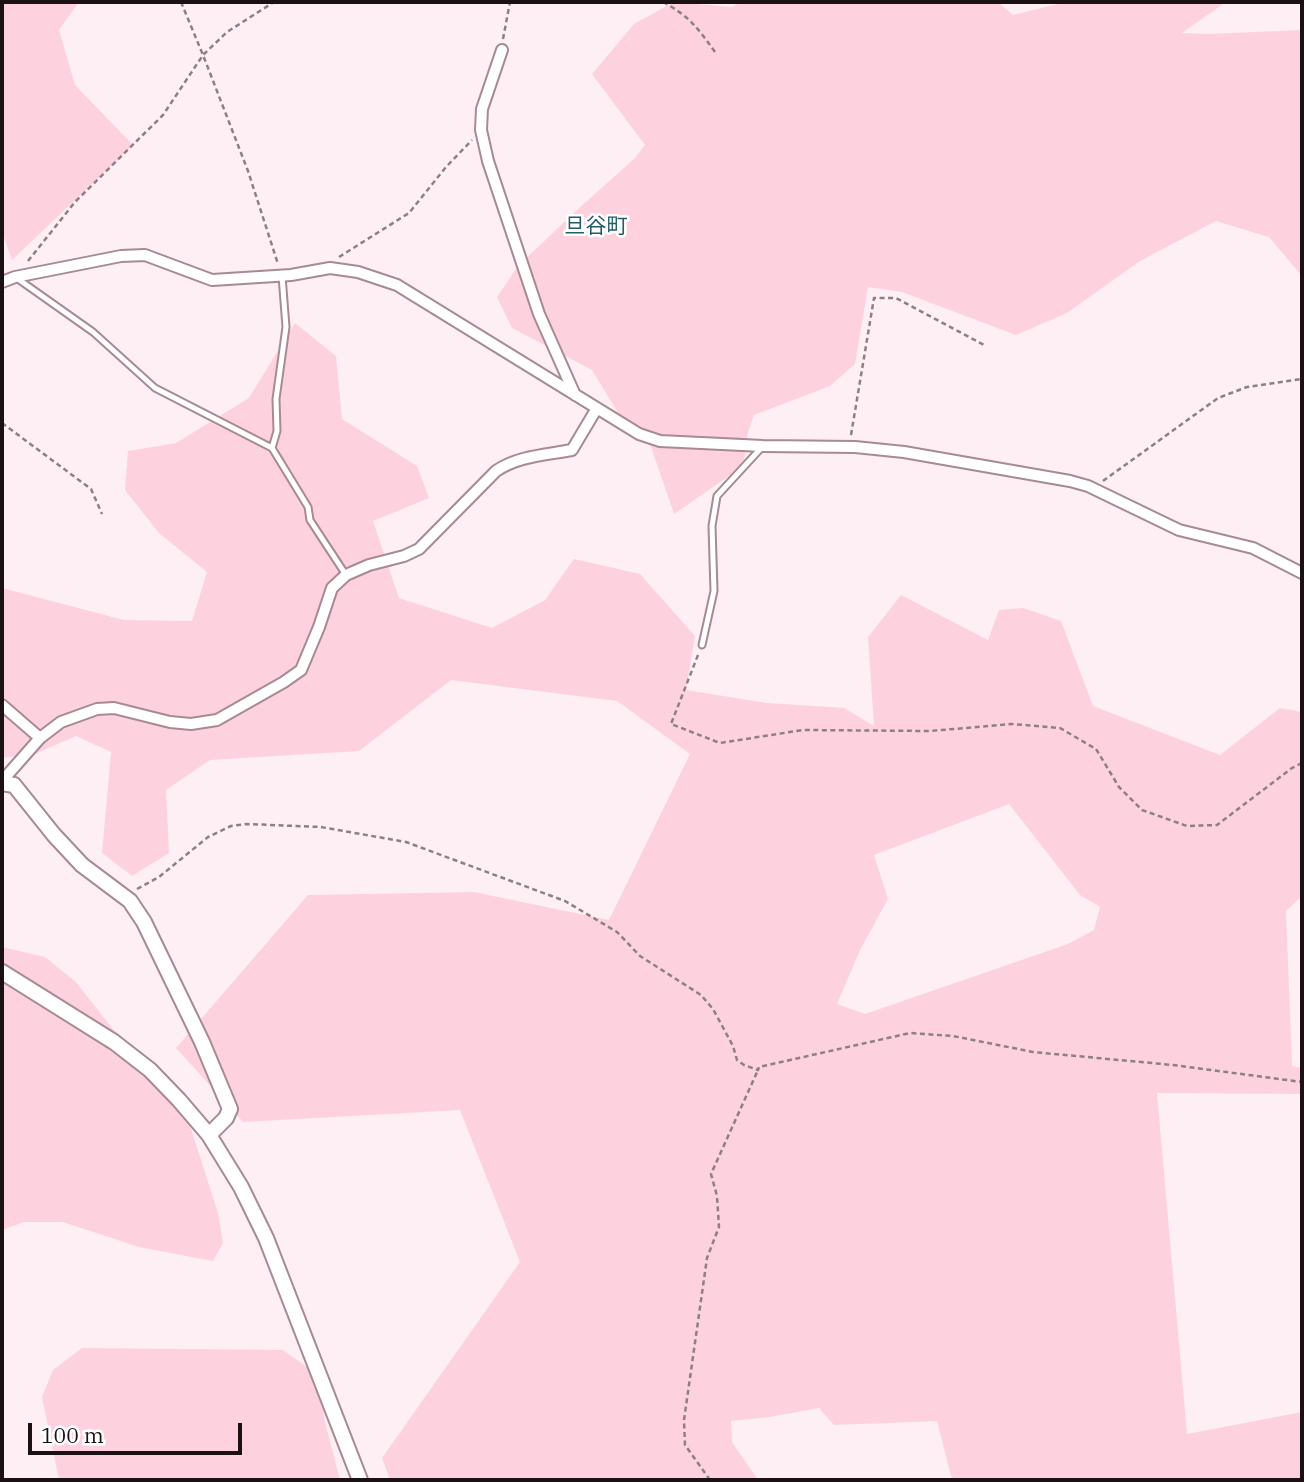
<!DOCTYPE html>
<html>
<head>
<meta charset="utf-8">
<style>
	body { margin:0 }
	#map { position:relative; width:1304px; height:1482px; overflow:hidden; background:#fdeff3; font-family:"IBM Plex Serif",serif }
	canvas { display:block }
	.frame { position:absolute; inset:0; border:4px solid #1b1114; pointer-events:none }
	.scale { position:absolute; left:28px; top:1423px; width:214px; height:32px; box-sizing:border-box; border:4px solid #1b1114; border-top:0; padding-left:9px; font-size:21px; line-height:24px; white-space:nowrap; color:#1b1114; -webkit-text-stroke:5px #fff; paint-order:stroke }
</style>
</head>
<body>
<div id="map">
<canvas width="1304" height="1482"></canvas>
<div class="frame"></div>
<div class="scale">100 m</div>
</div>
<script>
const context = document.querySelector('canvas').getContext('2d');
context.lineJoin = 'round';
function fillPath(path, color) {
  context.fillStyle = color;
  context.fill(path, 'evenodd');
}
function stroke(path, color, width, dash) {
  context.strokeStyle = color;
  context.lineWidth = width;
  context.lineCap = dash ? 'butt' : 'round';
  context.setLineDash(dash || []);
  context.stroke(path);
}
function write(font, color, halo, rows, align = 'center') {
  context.font = font + ' "IBM Plex Serif","Noto Sans JP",serif';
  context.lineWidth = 5;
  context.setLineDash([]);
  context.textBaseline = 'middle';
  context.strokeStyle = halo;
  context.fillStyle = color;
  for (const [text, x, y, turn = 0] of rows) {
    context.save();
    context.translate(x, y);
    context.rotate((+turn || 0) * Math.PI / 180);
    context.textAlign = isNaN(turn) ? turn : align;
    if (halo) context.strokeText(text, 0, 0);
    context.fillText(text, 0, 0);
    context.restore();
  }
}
fillPath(new Path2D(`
	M2,2H79L59,30L75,85L133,145L12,260L2,232Z
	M674,2L732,7L741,2H998L1013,15L1066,2H1226L1182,33L1207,34L1302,30V276L1269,237L1216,221L1140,261L1067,313L1016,335L902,292L868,287L855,364L830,386L754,415L748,432L744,460L729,476L674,514L648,438L620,416L592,370L512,328L497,297L518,266L577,210L635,158L645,145L592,74L634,24Z
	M295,323L336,356L342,419L417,466L429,498L373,521L399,598L492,628L545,600L574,559L640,574L695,636L686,690L767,703L844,708L874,726L868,637L901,595L988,640L999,610L1023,608L1061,621L1093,706L1220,755L1280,708L1302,712V896L1286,911L1292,1066L1302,1068V1094L1157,1093L1187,1434L1302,1412V1480H952L937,1421L834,1425L819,1408L770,1417L731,1421L732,1442L758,1480H390L382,1458L520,1262L460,1110L243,1122L176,1048L308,895L474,892L609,920L690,754L617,701L451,680L359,751L210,760L166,790L169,853L132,876L102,853L111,752L76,736L35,754L2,758V588L124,620L192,621L207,572L159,533L125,490L128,451L176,443L249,398ZM1009,804L1080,895L1100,907L1094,930L1068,944L865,1014L837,1004L860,950L888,899L874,855Z
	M2,947L45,957L76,982L141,1065L185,1110L218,1213L223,1243L213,1261L139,1247L63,1222H24L2,1230Z
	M82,1348L283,1350L318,1375L325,1422L340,1480H59L42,1397L53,1370Z`), '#fdd2de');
const service = new Path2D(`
	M18,279L93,332L155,388L272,448L308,507L310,520L346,575
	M272,448L277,431L276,399L286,327L282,276
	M702,645L714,591L712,526L717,496L763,446`);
const minor = new Path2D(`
	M502,50L482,109L481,130L488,161L539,314L575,395
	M2,282L15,277L121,256L145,255L212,280L291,275L330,268L358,272L397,285L639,434L660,441L763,446L855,447L904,452L1070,481L1088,486L1179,530L1253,548L1302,573
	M2,705L40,738
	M2,781L40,738L61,722L97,709L114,708L170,722L191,724L217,720L284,682L301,670L319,627L332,588L346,575L369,565L404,556L419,549L496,471C518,456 545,455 572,450L597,408`);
const tertiary = new Path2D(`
	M2,783L14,785L54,835L82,865L130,901L144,922L202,1042L230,1109L226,1118L209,1135
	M2,972L114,1042L150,1070L179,1100L209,1135L241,1187L266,1238L360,1480`);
stroke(service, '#a78a92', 9);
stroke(minor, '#a78a92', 14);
stroke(tertiary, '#a78a92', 18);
stroke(new Path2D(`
	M181,2L203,55L248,171L278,264
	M663,2C689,16 698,28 715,52
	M503,39L510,2
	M339,257L409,213L446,167L472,140
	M28,261L75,202L163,115L203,55L227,32L274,2
	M2,423L91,489L102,514
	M851,435L874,298H896L986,346
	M1103,481L1218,398L1247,387L1302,379
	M698,655L671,724L720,743L803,730L930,731L1012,724L1060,728L1096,749L1119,787L1142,810L1187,826L1217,825L1292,768L1302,763
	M137,889L159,877L208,837L231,826L246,824L321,827L406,842L565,901L617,932L640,956L701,995L713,1009L733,1046L737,1060L744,1065L758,1070L759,1067L910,1033L953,1036L1033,1052L1173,1065L1302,1082
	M710,1480L685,1445L684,1420L707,1258L719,1227L717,1196L711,1174L758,1070`), '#8c8083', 2.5, [5, 3.5]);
stroke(service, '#fff', 5);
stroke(minor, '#fff', 10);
stroke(tertiary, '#fff', 14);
write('21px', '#255d67', '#fff', [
	["旦谷町",596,227]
]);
</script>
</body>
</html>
